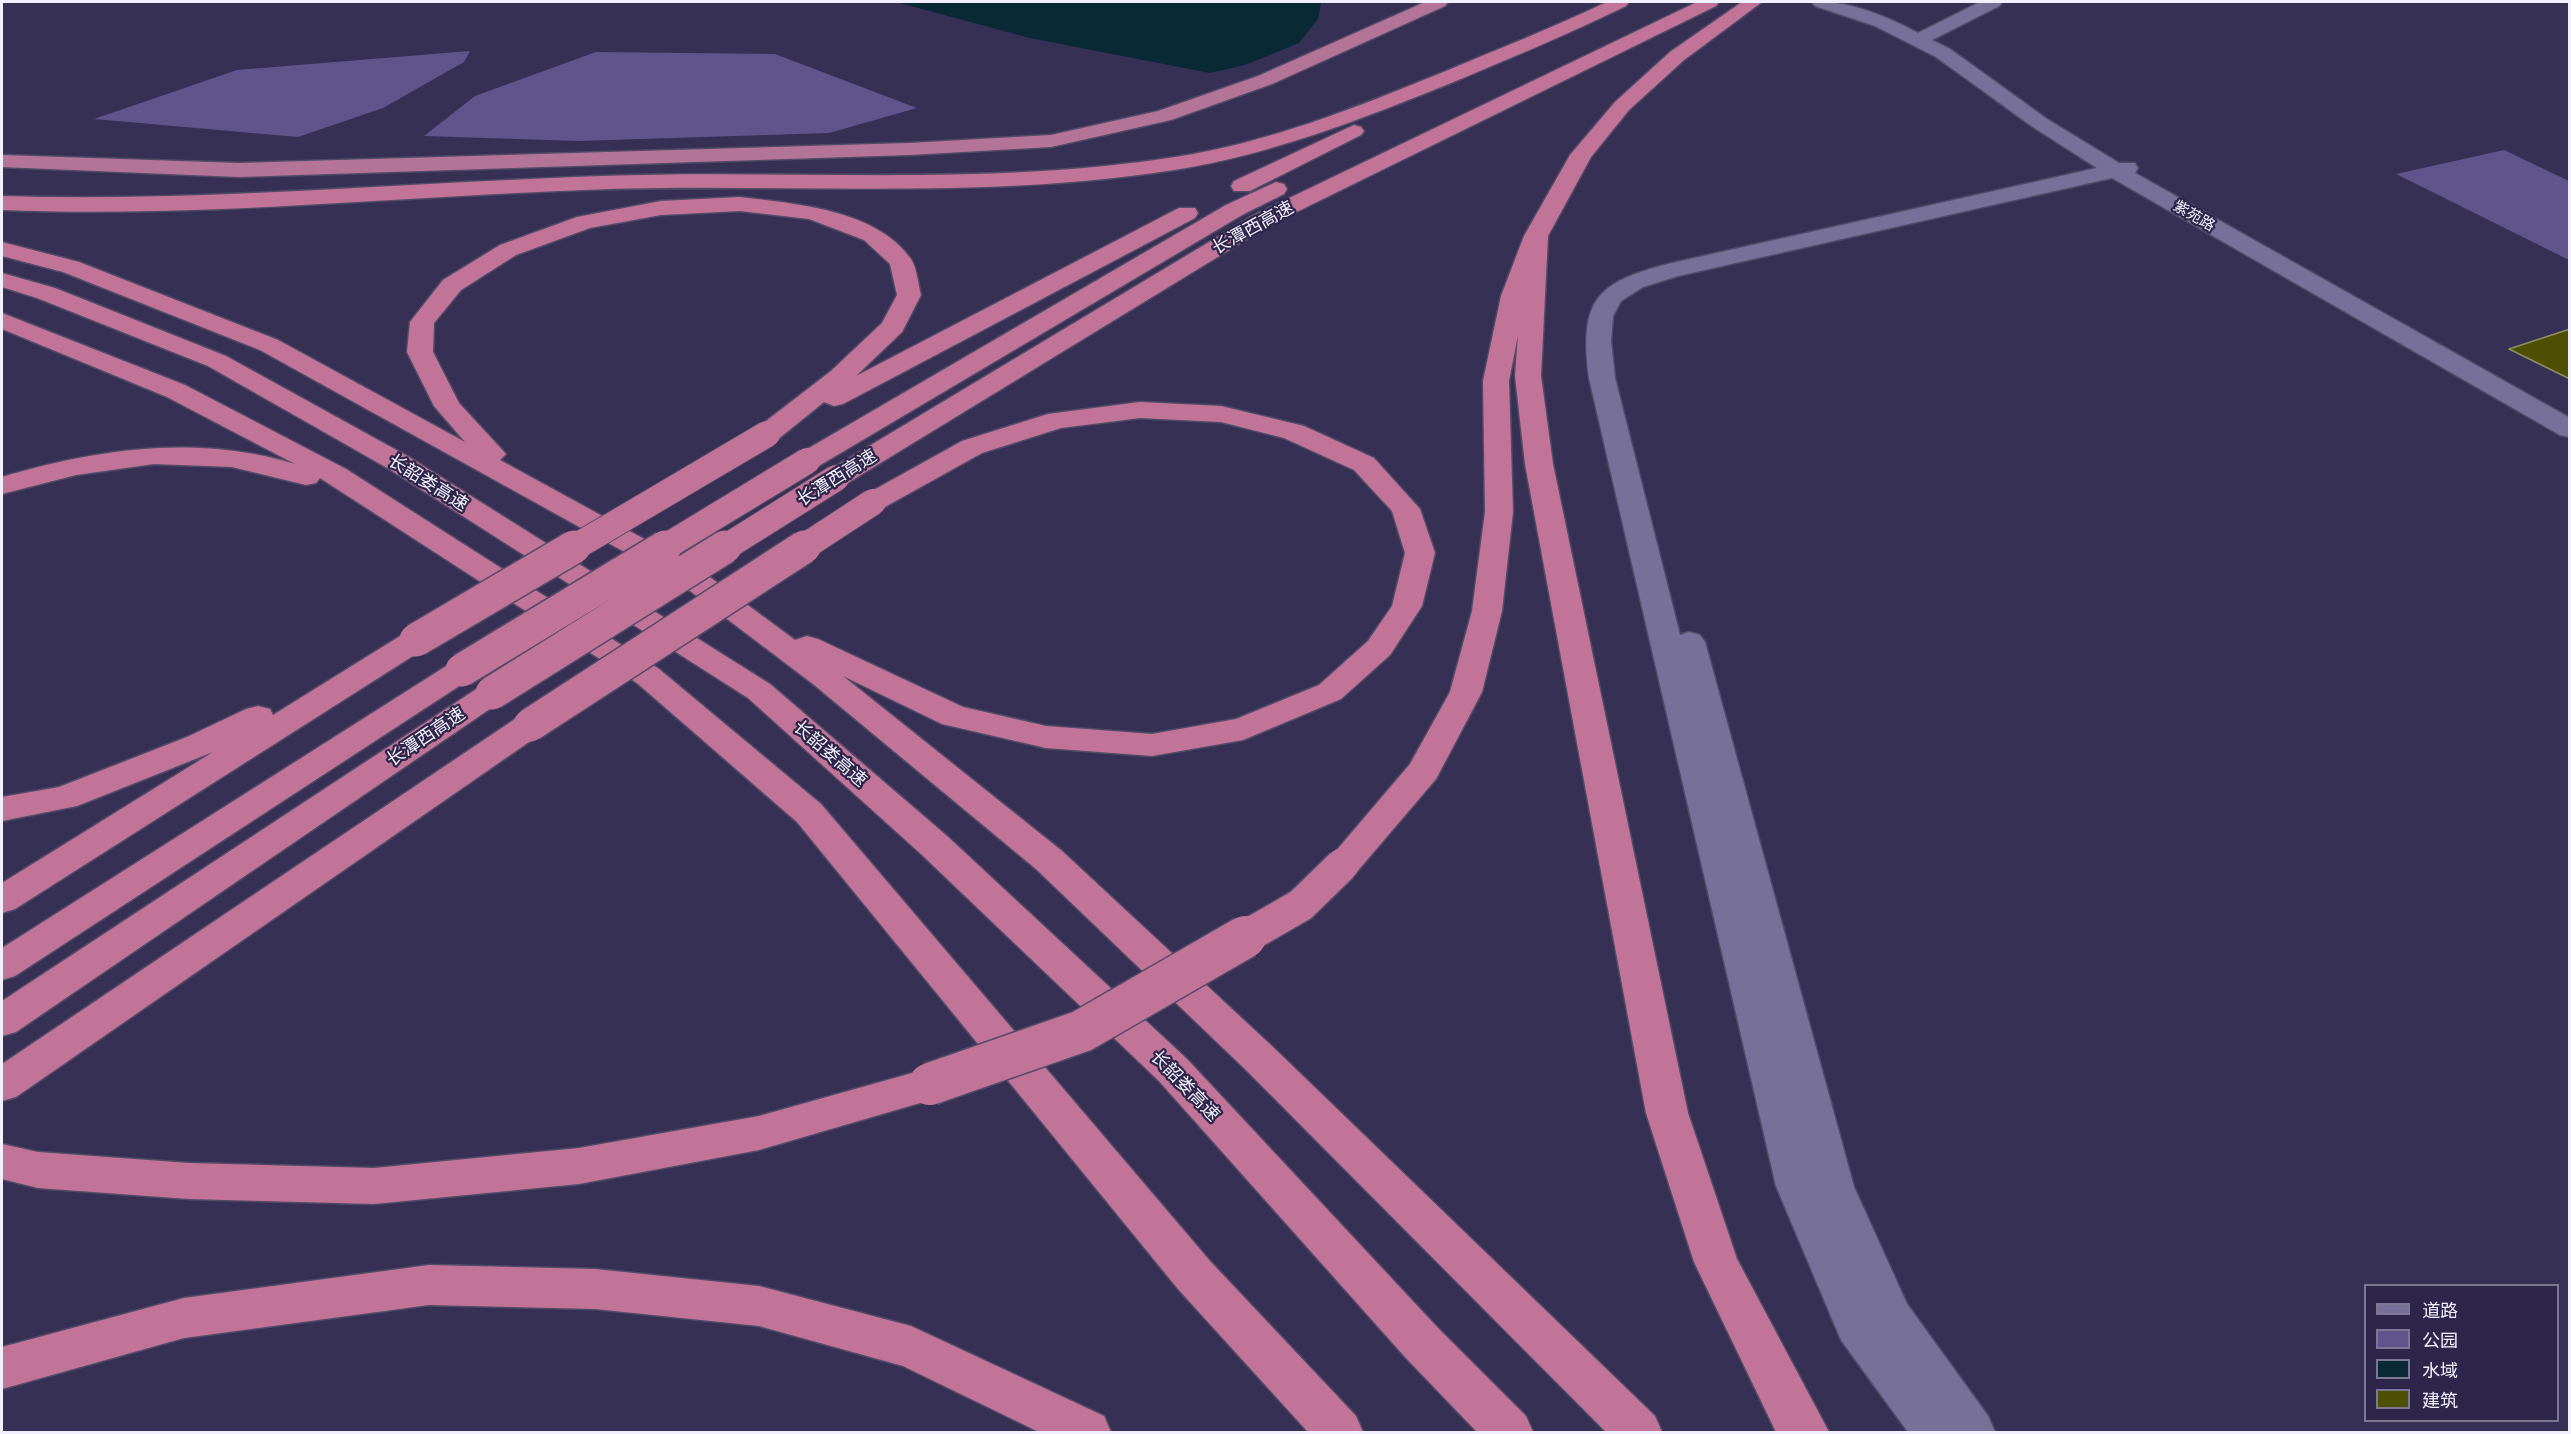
<!DOCTYPE html>
<html>
<head>
<meta charset="utf-8">
<style>
	body { margin:0 }
	#map { position:relative; width:2571px; height:1434px; overflow:hidden; background:#373055; font-family:Inter,"Noto Sans SC",sans-serif }
	canvas { display:block }
	.frame { position:absolute; inset:0; border:3px solid #f2f0fe; pointer-events:none }
	.legend { position:absolute; left:2364px; top:1284px; width:195px; height:138px; box-sizing:border-box; background:#2d264a; border:2px solid #7c7792; margin:0; padding:8px 10px; list-style:none; font-size:18px; color:#f2f0fe }
	.legend li { display:flex; align-items:center; gap:12px; height:30px }
	.legend b { width:30px; border:2px solid #7c7792 }
</style>
</head>
<body>
<div id="map">
<canvas width="2571" height="1434"></canvas>
<div class="frame"></div>
<ul class="legend">
<li><b style="height:8px;background:#77719a"></b>道路</li>
<li><b style="height:16px;background:#5f548c"></b>公园</li>
<li><b style="height:16px;background:#092937"></b>水域</li>
<li><b style="height:16px;background:#4d4f03"></b>建筑</li>
</ul>
</div>
<script>
const context = document.querySelector('canvas').getContext('2d');
context.lineJoin = 'round';
function fillPath(path, color) {
  context.fillStyle = color;
  context.fill(path, 'evenodd');
}
function stroke(path, color, width, dash) {
  context.strokeStyle = color;
  context.lineWidth = width;
  context.lineCap = dash ? 'butt' : 'round';
  context.setLineDash(dash || []);
  context.stroke(path);
}
function write(font, color, halo, rows, align = 'center') {
  context.font = font + ' Inter,"Noto Sans SC",sans-serif';
  context.lineWidth = 4.5;
  context.setLineDash([]);
  context.textBaseline = 'middle';
  context.strokeStyle = halo;
  context.fillStyle = color;
  for (const [text, x, y, turn = 0] of rows) {
    context.save();
    context.translate(x, y);
    context.rotate((+turn || 0) * Math.PI / 180);
    context.textAlign = isNaN(turn) ? turn : align;
    if (halo) context.strokeText(text, 0, 0);
    context.fillText(text, 0, 0);
    context.restore();
  }
}
fillPath(new Path2D(`
	M470,51L464,62L383,108L298,137L94,119L237,70Z
	M596,52L775,54L917,108L829,133L578,141L424,136L475,96Z
	M2504,150L2569,181V260L2396,174Z`), '#5f548c');
fillPath(new Path2D(`
	M896,2H1318L1321,3L1318,19L1299,43L1245,65L1210,73L1030,38Z`), '#092937');
const building = new Path2D(`
	M2570,329V379L2509,349Z`);
fillPath(building, '#4d4f03');
stroke(building, '#8d9062', 1.5);
const tertiary = new Path2D(`
	M1812,2C1848,0 1886,16 1918,33L1980,2H2002L1999,6L1932,40L1950,49L2047,119L2119,163H2135L2138,168L2135,173L2570,418V437L2560,435L2112,178L1678,276L1643,287L1621,301L1613,316L1611,341L1615,378L1680,635L1689,632L1700,635L1705,642L1854,1187L1907,1304L1988,1416L1995,1432H1908L1841,1340L1776,1186L1589,378C1579,299 1596,282 1672,263L2097,168L2033,127L1936,57L1875,26L1815,6Z`);
const trunk = new Path2D(`
	M1425,2H1448L1445,6L1272,84L1171,120L1051,147L909,155L239,177L2,167V155L239,163L909,143L1051,135L1158,111L1258,76Z`);
const motorway = new Path2D(`
	M1607,2H1629L1626,6C1569,34 1511,58 1451,83C1362,119 1270,155 1174,170C979,201 780,182 584,190C390,197 196,218 2,210V196C202,202 401,183 601,176C792,169 985,187 1175,157C1267,143 1355,108 1441,73C1496,50 1552,28 1607,2Z
	M1697,2H1719L1716,6L1270,225L846,484L836,486L826,484L822,478L826,472L1254,215Z
	M1742,2H1762L1684,60L1629,110L1591,157L1548,236L1541,376L1553,464L1688,1113L1737,1259L1829,1432H1776L1694,1262L1646,1113L1525,464L1515,376L1518,335L1509,381L1513,512L1502,611L1482,692L1436,779L1355,874L1342,878L1329,874L1324,865L1410,764L1450,692L1472,611L1485,512L1483,381L1501,296L1524,236L1570,155L1615,102L1670,52Z
	M1354,125L1361,127L1364,131L1361,135L1250,191H1234L1231,186L1234,181Z
	M1276,182L1284,184L1287,189L1284,194L1242,215L817,467L807,469L797,467L793,461L797,455L1226,205Z
	M740,197C795,204 876,209 911,259C917,268 918,284 921,295L902,332L856,376L1179,208H1195L1198,213L1195,218L843,404L834,406L824,402L777,440L767,442L757,440L753,434L757,428L831,371L882,323L897,295L890,264L864,240L809,219L740,211L661,215L590,228L516,255L461,290L434,323L433,352L459,403L506,454L500,460L699,569L795,640L807,636L818,639L963,707L1046,726L1152,734L1236,719L1319,685L1368,641L1392,606L1405,553L1392,511L1354,470L1284,438L1221,422L1140,418L1061,428L982,453L883,508L873,511L863,508L859,502L863,496L962,441L1048,414L1140,402L1221,406L1304,426L1374,458L1420,509L1435,553L1422,606L1390,655L1341,699L1243,740L1152,756L1046,748L942,724L843,676L1062,851L1274,1048L1655,1416L1662,1432H1606L1246,1070L1036,869L813,684L677,581L260,350L63,272L2,256V242L79,262L278,340L465,442L434,406L407,352L410,322L443,280L500,245L577,217L661,201Z
	M2,273L55,288L226,356L409,457L770,684L947,836L1187,1059L1437,1327L1526,1416L1533,1432H1477L1405,1357L1159,1081L921,854L748,698L389,469L208,366L37,298L2,287Z
	M2,313L185,385L346,469L659,669L821,804L1210,1261L1356,1416L1363,1432H1308L1178,1289L797,822L637,683L320,478L316,483L306,485L232,467L154,464L76,475L2,494V477C97,449 198,434 295,464L167,397L2,329Z
	M416,630L427,633L432,640L427,647L15,909L2,913V883L213,752L77,806L2,821V797L59,787L187,737L246,709L258,706L270,709L273,715L405,633Z
	M462,660L473,663L478,670L473,677L15,976L2,980V948L451,663Z
	M492,682L503,686L508,693L503,700L16,1032L2,1036V1001L481,686Z
	M530,714L542,717L547,725L542,733L16,1097L2,1101V1064L518,717Z
	M930,1068L944,1072L950,1084L944,1096L759,1150L579,1184L374,1204L189,1199L38,1188L2,1179V1144L38,1152L189,1163L374,1168L579,1148L759,1116Z
	M429,1265L595,1269L759,1286L911,1326L1104,1416L1111,1432H1039L903,1366L759,1326L595,1309L429,1305L184,1338L2,1389V1347L184,1298Z`);
stroke(tertiary, '#524b68', 3);
stroke(trunk, '#524b68', 3);
stroke(motorway, '#524b68', 3);
fillPath(tertiary, '#77719a');
fillPath(trunk, '#b37498');
fillPath(motorway, '#c27498');
const motorwayBridgeFar2 = new Path2D(`
	M572,549L767,434
	M662,549L807,461
	M723,549L836,478
	M801,549L873,502`);
const motorwayBridgeFar1 = new Path2D(`
	M416,640L574,547
	M462,670L665,547
	M492,693L725,547
	M530,725L804,547
	M1242,939L1301,905L1342,865`);
const motorwayBridge = new Path2D(`
	M930,1084L1082,1031L1245,937`);
stroke(motorwayBridgeFar2, '#524b68', 28, []);
stroke(motorwayBridgeFar1, '#524b68', 36, []);
stroke(motorwayBridge, '#524b68', 45, []);
stroke(motorwayBridgeFar2, '#c27498', 26);
stroke(motorwayBridgeFar1, '#c27498', 33);
stroke(motorwayBridge, '#c27498', 42);
write('15px', '#f2f0fe', '#2d264a', [
	["紫苑路",2194,216,30]
]);
write('18px', '#f2f0fe', '#2d264a', [
	["长潭西高速",1253,228,-29],
	["长潭西高速",837,478,-32],
	["长韶娄高速",428,483,32],
	["长潭西高速",426,737,-34],
	["长韶娄高速",830,754,41],
	["长韶娄高速",1185,1086,46]
]);
</script>
</body>
</html>
